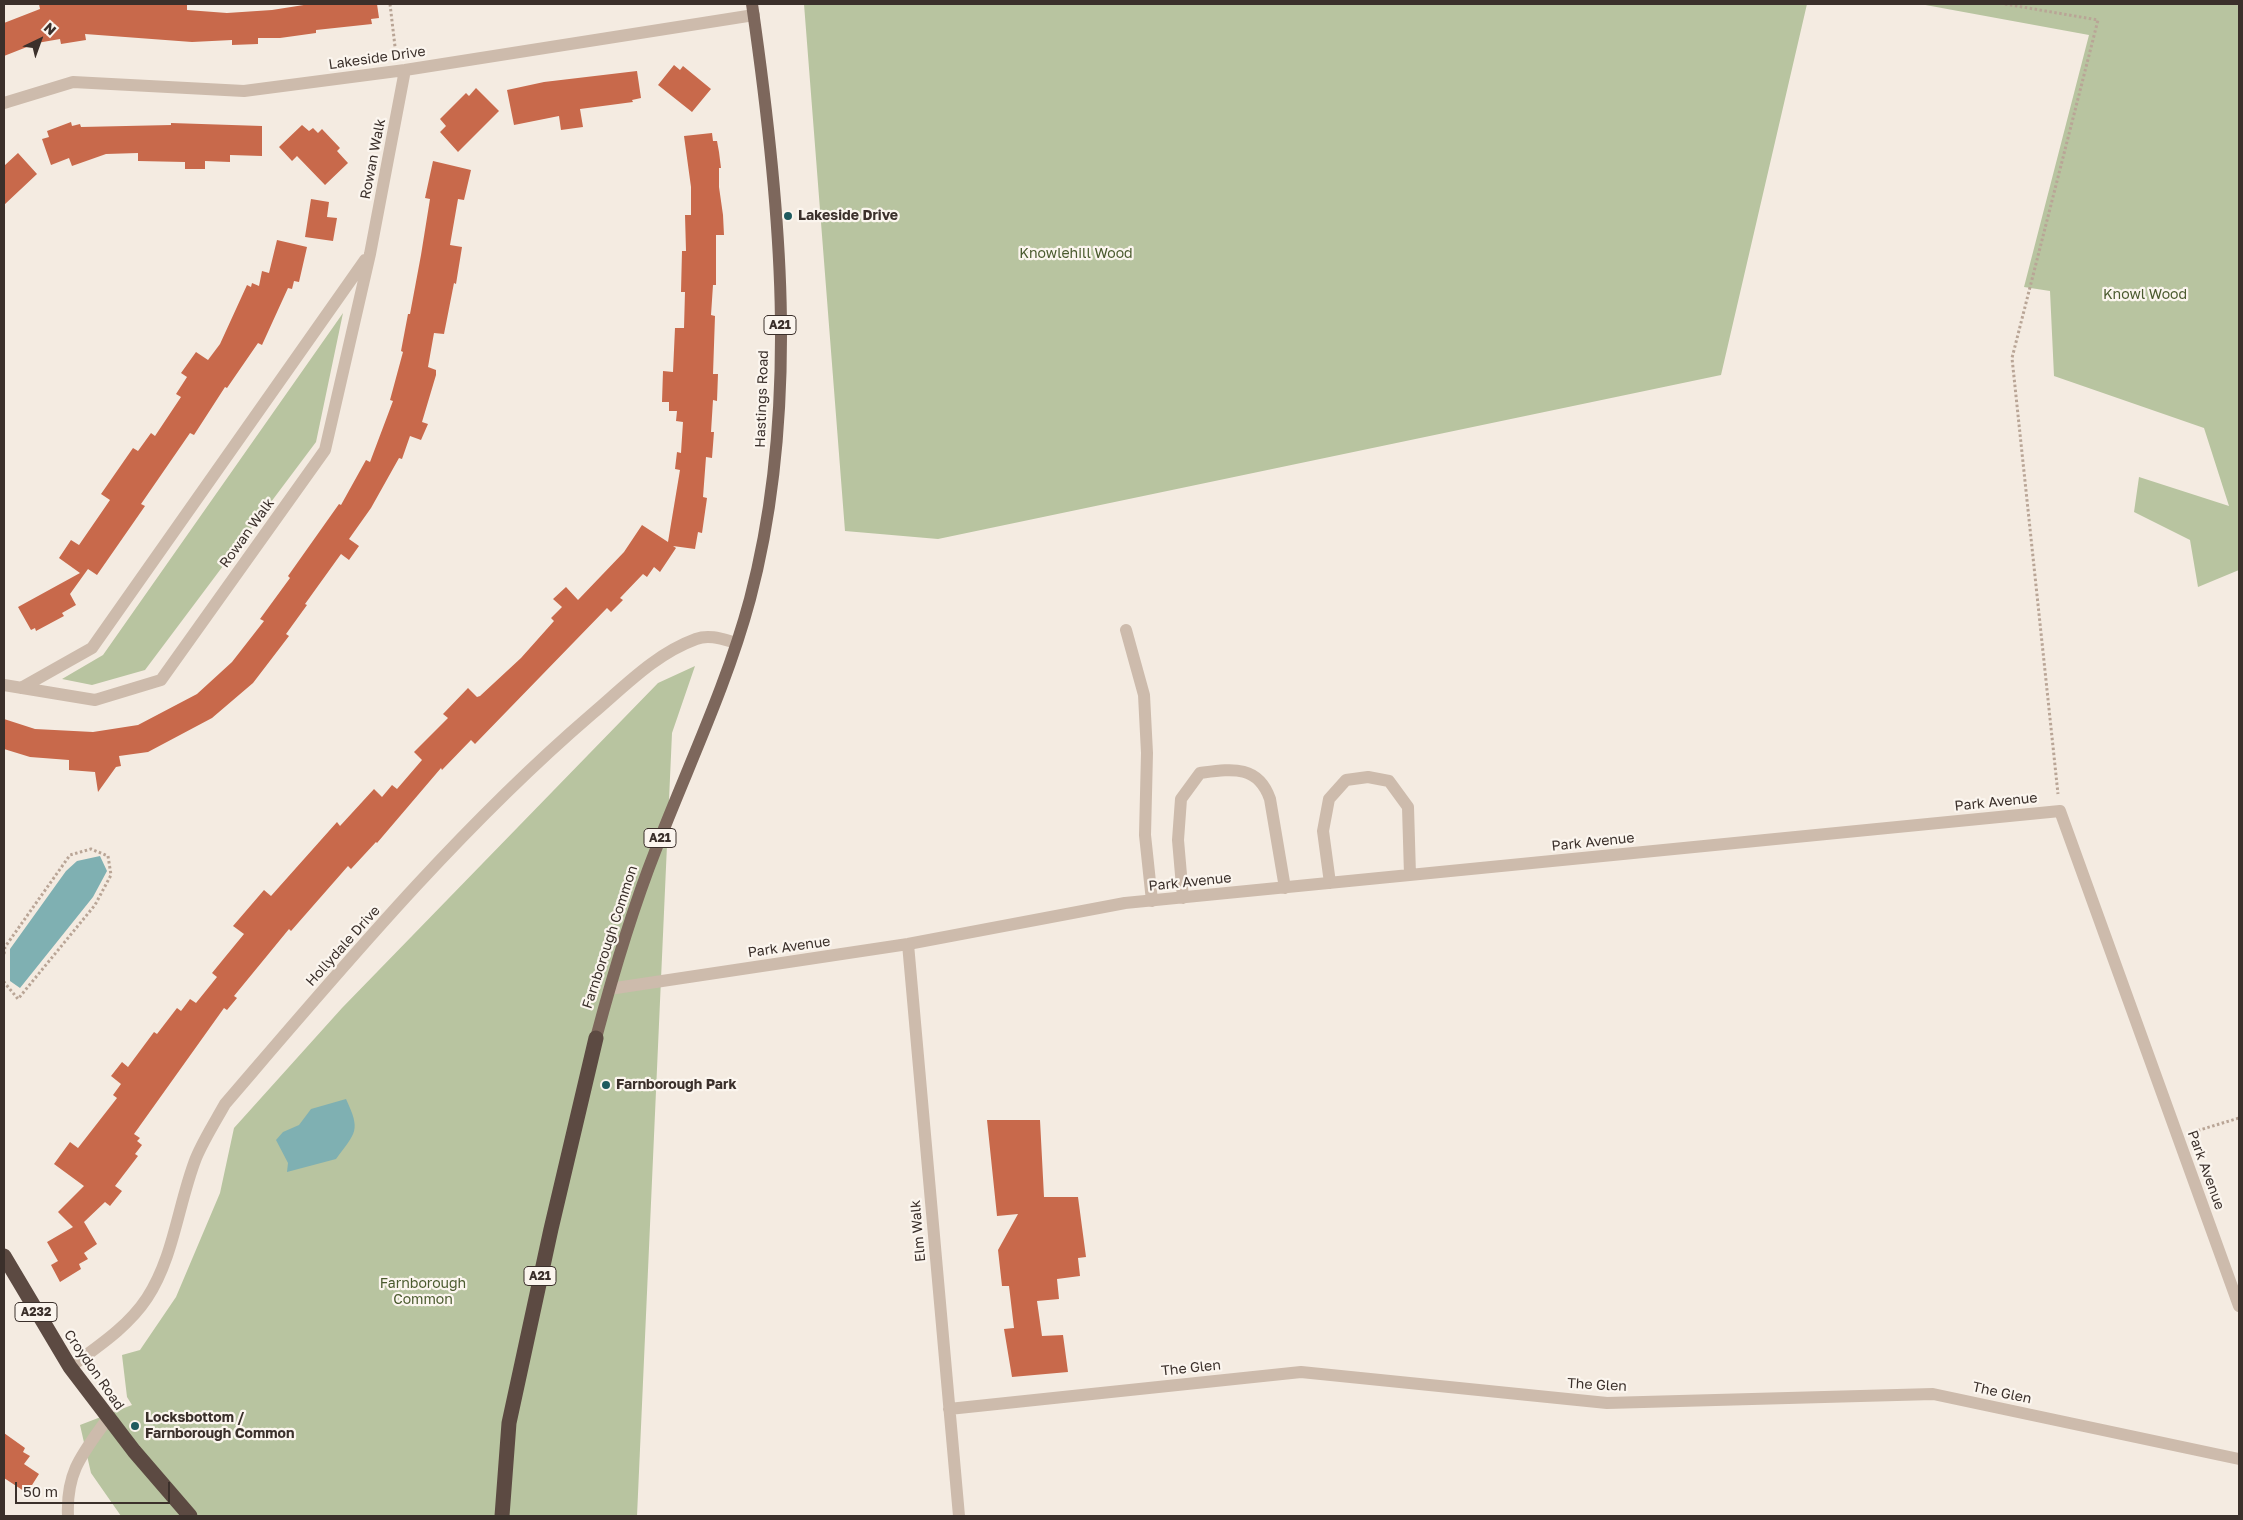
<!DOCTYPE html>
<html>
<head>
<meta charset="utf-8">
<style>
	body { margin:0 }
	#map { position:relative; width:2243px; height:1520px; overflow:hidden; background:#f4ebe1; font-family:"Golos Text",sans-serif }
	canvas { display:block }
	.frame { position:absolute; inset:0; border:5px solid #3b302b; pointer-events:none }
	.north { position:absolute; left:15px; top:15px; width:50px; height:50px; -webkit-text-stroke:4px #fbf5ee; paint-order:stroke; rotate:42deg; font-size:14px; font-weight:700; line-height:20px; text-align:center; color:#3b302b }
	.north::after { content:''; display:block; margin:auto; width:18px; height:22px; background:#3b302b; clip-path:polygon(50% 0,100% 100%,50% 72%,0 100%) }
	.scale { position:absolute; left:15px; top:1482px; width:155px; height:22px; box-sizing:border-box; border:2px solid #3b302b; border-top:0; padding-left:6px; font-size:15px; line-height:18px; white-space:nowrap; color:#3b302b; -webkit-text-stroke:4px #fbf5ee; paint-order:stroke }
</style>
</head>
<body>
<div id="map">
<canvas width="2243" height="1520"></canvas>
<div class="frame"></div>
<div class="north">N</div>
<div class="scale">50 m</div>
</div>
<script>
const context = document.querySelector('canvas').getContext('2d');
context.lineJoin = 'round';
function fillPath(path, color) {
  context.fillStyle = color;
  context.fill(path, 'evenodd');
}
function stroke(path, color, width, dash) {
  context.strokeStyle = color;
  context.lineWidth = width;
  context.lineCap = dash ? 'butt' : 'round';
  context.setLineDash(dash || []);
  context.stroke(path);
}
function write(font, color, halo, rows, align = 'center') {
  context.font = font + ' "Golos Text",sans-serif';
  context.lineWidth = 4.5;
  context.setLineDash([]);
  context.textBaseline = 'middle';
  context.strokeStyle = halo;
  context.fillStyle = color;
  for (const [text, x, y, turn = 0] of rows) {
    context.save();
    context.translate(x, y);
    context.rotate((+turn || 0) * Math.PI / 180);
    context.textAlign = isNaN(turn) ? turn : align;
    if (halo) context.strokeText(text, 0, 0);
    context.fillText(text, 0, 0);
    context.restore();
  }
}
fillPath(new Path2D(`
	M804,4H1807L1721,375L938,539L845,531Z
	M1920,4H2239V570L2198,587L2190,540L2134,512L2139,477L2229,506L2204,428L2054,376L2050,291L2024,287L2089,35Z
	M343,313L316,442L145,670L92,685L62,679L103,655Z
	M695,666L672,733L637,1516H121L91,1473L80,1425L132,1405L127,1397L122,1355L140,1350L176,1297L220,1193L234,1128L342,1008L658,683Z`), '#b8c4a0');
fillPath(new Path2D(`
	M100,856L107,871L93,897L20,988L10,981V949L66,871L77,861Z
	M346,1099C361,1131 356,1132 336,1159L287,1172L288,1163L276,1140L283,1132L299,1125L311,1109Z`), '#7fb0b2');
fillPath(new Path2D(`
	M39,4H187V10L227,13L272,10L310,4H377L379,18L371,19L372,24L316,30V33L280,38H258V44L232,45V40L192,42L85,34L86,40L61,44L60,39L37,43L4,56V23L40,9Z
	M674,65L680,70L683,66L711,89L692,112L658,85Z
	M637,71L641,98L632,100L633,102L580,109L583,127L561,130L559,116L514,125L507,90L544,82Z
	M476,88L499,111L458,152L440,132L446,126L440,119L466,93L469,96Z
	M71,122L72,126L80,124L81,127L171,125V123L262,126V156L230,155V162L205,161V169H185V162L138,161V153L106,154L72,166L69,158L51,165L42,139L49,137L47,131Z
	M302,125L309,131L313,128L318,133L322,129L340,148L337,151L348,163L325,185L297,156L292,161L279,147Z
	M712,133L713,141H717L719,152L721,168H719V187L723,215L724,235H716V285H713L711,315L715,316L713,374H718L717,401L713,400L711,432H714L712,458L706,457L703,497L707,498L702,533L698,532L695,549L673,546L676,548L660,572L654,567L647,577L643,574L620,598L623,600L611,612L607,608L475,744L471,740L442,770L441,768L377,843L376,842L351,869L348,866L291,931L289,929L234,996L237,998L227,1010L224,1008L134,1134L140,1138L137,1141L142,1145L135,1154L138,1156L115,1186L122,1191L110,1206L105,1202L84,1222L97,1244L84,1253L88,1259L79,1264L81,1269L60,1282L51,1265L58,1261L47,1242L73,1227L58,1212L84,1186L54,1164L70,1142L78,1148L117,1098L113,1095L121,1084L111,1076L122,1062L128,1067L154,1032L157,1034L177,1008L181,1011L190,999L196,1003L217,977L212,973L244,934L233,926L264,890L271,896L337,822L340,826L374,789L382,797L392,785L397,789L422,760L414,752L448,718L443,714L468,688L477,697L480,696L521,658L554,621L551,618L562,607L553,599L566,587L578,600L624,552L642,525L668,542L680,470L675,469L677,452L681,453L683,422L676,421L677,411H669V402H662L663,371L673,372L675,328H684L685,292H681L682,251H686L685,215H691V187L684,136Z
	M18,153L37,174L4,205V166Z
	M433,161L471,170L464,200L458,199L450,245L462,247L456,284L454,283L444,334L434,333L428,367L436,370V375L422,422L428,424L421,440L410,436L402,459L399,458L371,508L349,539L359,546L349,560L341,554L305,604L307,605L286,634L289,636L253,683L212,718L148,752L119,756L121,766L116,767L98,792L95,772L69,770V760L30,757L4,749V719L35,729L93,732L138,725L197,694L232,662L264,621L260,619L290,578L288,576L339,504L341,505L366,460L370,462L393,401L390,400L403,352L401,351L408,314H410L421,255L430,199L425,198Z
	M311,199L329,202L327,217L337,218L333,241L305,237Z
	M277,240L307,247L299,282L294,281L292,289L288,288L262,345L258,343L227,388L225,387L194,435L190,433L141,504L145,506L97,575L88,569L70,594L76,605L62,613L64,616L36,631L35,628L31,630L18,607L80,573L59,558L71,540L79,545L110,500L101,494L133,448L138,451L151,433L155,436L181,397L176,394L187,377L181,373L196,352L208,360L220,344L247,285L251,287L252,283L259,286L262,271L269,273Z
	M987,1120H1040L1044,1197H1078L1086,1257L1078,1258L1080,1276L1057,1279L1059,1299L1037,1301L1042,1336L1063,1335L1068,1372L1012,1377L1004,1329L1014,1328L1009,1286H1002L998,1250L1018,1214L997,1216Z
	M4,1433L25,1448L23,1452L30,1456L24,1464L39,1474L27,1493L4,1478Z`), '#c8694b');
stroke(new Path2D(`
	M390,4L396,55
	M2005,4L2098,20L2012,358L2058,794
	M4,954L5,947L70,855L91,849L108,856L111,875L95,905L18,999L4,982
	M2193,1132L2239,1118`), '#b9a596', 3, [2.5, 2.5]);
stroke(new Path2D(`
	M4,103L73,82L244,91L405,70L754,15
	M1126,630L1144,695L1147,753L1145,835L1152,901
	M4,685L95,700L161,680L325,450L370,254L405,70
	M21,688L92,648L365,260
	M1330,883L1323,831L1329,799L1346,780L1368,777L1389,781L1408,807L1410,875
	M1183,898L1178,840L1181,799L1200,773C1231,769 1258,764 1270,799L1285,888
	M908,944L959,1516
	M609,989L908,944L1125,903L2060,811L2239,1306
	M70,1367C97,1347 128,1327 147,1298C174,1257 178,1204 196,1158C204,1139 215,1122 225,1104C341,969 457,830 592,714C625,686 655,654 696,639C709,634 722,639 736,643
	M949,1409L1301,1372L1607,1403L1933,1394L2239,1459
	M68,1516C66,1471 83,1453 108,1418`), '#cdbbac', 12);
stroke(new Path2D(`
	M596,1038C613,974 632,910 656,849C688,766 727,685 750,599C801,406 780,198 752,4`), '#7d675c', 12);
stroke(new Path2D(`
	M4,1256L70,1367L134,1451L190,1516
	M502,1516L509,1423L551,1229L596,1038`), '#5c4a42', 15);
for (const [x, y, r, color] of [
	[788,216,5,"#1f5a5e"],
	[606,1085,5,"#1f5a5e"],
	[135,1426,5,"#1f5a5e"]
]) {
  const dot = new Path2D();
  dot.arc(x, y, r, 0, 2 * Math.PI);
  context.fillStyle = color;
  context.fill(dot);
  stroke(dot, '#fbf5ee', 2);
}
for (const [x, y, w] of [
	[780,325,32],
	[660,838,32],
	[540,1276,32],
	[36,1312,42]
]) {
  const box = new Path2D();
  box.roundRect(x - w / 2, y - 9.5, w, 19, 4);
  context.fillStyle = '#fbf5ee';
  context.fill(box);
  stroke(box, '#3b302b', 1);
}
write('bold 12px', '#3b302b', null, [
	["A21",780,325],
	["A21",660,838],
	["A21",540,1276],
	["A232",36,1312]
]);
write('14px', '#3b302b', '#fbf5ee', [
	["Lakeside Drive",377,58,-8],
	["Rowan Walk",373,159,-79],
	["Hastings Road",762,399,-88],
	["Rowan Walk",247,533,-54],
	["Park Avenue",1996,802,-6],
	["Park Avenue",1593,842,-6],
	["Park Avenue",1190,882,-6],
	["Farnborough Common",610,937,-72],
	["Hollydale Drive",343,946,-48],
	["Park Avenue",789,947,-8],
	["Park Avenue",2206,1170,70],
	["Elm Walk",918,1231,-95],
	["The Glen",1191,1368,-6],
	["Croydon Road",94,1370,55],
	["The Glen",1597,1385,3],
	["The Glen",2002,1393,12]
]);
write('bold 14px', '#3b302b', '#fbf5ee', [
	["Lakeside Drive",798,216],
	["Farnborough Park",616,1085],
	["Locksbottom /",145,1418],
	["Farnborough Common",145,1434]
], 'left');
write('14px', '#4a5a2e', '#fbf5ee', [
	["Knowlehill Wood",1076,254],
	["Knowl Wood",2145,295],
	["Farnborough",423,1284],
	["Common",423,1300]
]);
</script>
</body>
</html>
